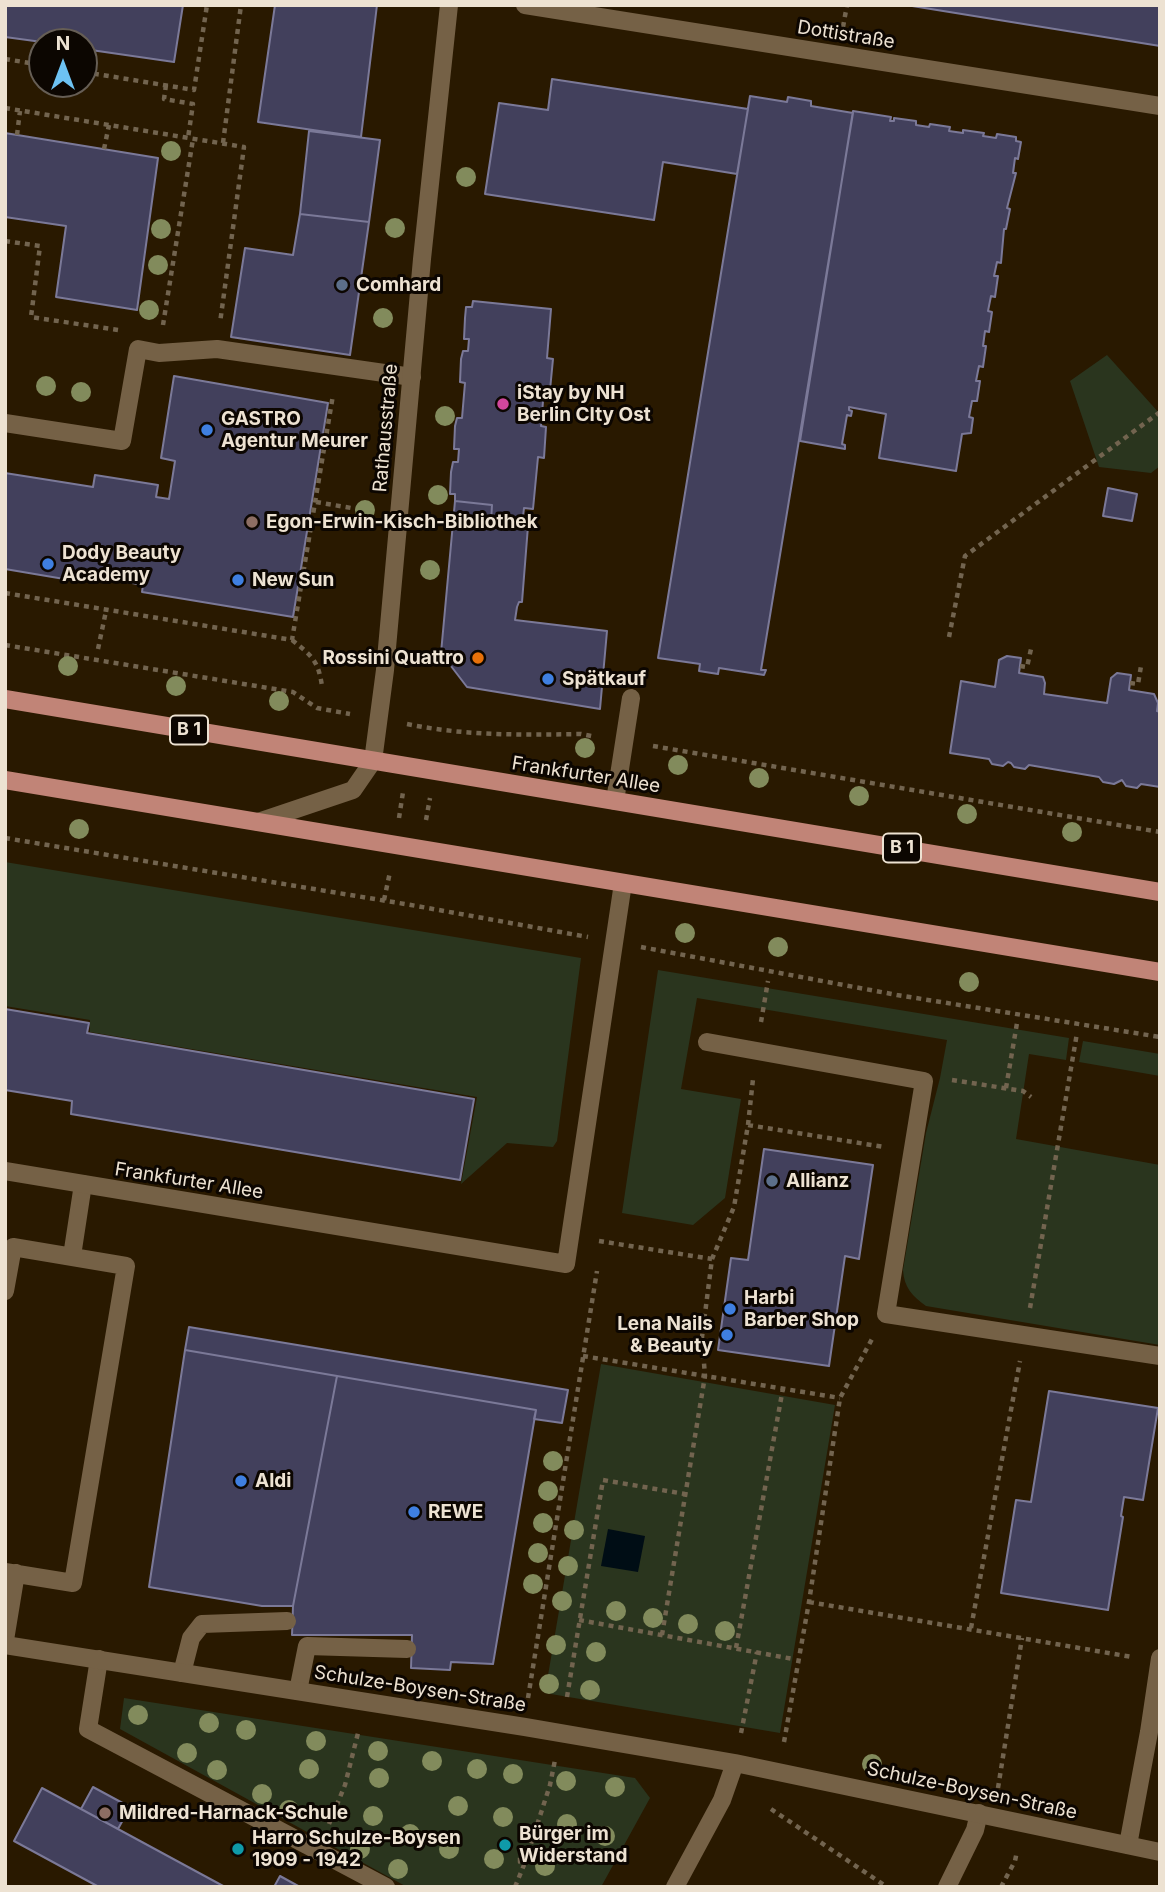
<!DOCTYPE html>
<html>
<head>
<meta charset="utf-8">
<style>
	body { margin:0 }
	#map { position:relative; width:1165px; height:1892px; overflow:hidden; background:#291900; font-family:Inter,sans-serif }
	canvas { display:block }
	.frame { position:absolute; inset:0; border:7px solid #ede2d2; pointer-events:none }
	.north { position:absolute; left:28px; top:28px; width:70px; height:70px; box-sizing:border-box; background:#0c0601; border:2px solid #665e55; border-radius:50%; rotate:0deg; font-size:19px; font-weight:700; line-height:28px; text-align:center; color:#ede2d2 }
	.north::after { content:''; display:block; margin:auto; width:24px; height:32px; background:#6dc2f3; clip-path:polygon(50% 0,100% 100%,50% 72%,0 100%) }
</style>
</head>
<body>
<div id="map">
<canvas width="1165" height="1892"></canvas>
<div class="frame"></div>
<div class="north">N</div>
</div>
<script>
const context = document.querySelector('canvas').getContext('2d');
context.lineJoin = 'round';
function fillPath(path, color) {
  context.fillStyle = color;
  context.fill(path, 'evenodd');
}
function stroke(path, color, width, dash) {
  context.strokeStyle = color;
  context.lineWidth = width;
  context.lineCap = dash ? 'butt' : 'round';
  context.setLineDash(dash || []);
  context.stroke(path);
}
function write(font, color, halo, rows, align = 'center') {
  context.font = font + ' Inter,sans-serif';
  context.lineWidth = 6;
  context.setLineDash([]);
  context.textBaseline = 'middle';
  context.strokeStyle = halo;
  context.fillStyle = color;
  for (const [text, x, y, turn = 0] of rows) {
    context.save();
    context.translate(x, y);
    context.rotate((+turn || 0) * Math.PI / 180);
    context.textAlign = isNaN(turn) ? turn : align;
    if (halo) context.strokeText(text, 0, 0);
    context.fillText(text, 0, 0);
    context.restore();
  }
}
fillPath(new Path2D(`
	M1107,355L1160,414V466L1151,473L1099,467L1070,381Z
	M5,862L581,958L557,1141L553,1147L507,1143L461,1184L477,1097L90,1032V1020L5,1006Z
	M658,970L1069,1038L1066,1060L1029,1054L1016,1139L1160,1165V1345L926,1306C912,1296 904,1287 903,1270L926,1133L940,1078L947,1040L697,998L681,1089L741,1099L725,1198L693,1225L622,1213Z
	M1083,1041L1160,1054V1076L1079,1062Z
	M601,1364L835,1405L780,1733L545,1693Z
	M124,1698L635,1778L650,1798L601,1887H407L120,1729Z`), '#2a351e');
fillPath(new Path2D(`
	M608,1529L645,1536L638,1572L601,1566Z`), '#000d15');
const building = new Path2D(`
	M5,5H183L174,62L84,49V42H42L5,37Z
	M275,5H377L361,137L258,122Z
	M906,5H1160V46Z
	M552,79L748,109L737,174L663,162L654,220L485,194L499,103L548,110Z
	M750,96L787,102L788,97L811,101V106L853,113L761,670H766L764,675L719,668L718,674L699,671L700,664L658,658Z
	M853,111L891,117L890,121H894V118L916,121V125L929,127L930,124L950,127L949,131L963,133V130L984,133L983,136L996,138L997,134L1016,137V141L1021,142L1018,159L1015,158L1013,173H1016L1007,208L1010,209L1006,229H1004L1001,263L997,262L994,276H998L995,297L991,296L988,311L992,312L989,332L985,331L983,346H986L983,367L979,366L976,381H980L977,401H972L969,417L973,418L971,433L962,434L956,471L879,458L886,414L849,407V410L852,411L851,416L847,415L842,444L845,445V449L800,441Z
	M309,131L380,140L369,222L300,214Z
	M5,133L158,158L137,310L56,297L66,226L5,217Z
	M300,214L369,222L350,355L231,337L245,248L293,255Z
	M473,301L551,309L547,358L553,359L550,390L544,389L541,426L546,427L544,458L538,457L533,509L524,508L522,525L491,522L492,505L455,501V494H450L451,472L453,462H458L459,449H454L455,426L457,418H462L465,383L460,382L461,359L463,351H468L469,339H464L465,318L466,307H472Z
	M174,376L328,403L293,617L142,592L143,585L83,574L82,582L5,569V473L93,487L95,475L158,485L156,497L169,499L175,461L161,458Z
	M1108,488L1137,494L1132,521L1103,516Z
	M455,501L492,505L491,522L528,526L522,602H519L517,607L515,620L607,631L600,709L467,687L441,653Z
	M1007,656L1021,658L1019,673L1043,677L1045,683L1044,694L1107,703L1111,678L1117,673L1131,675L1129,690L1154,694L1158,703L1157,711L1160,712V787L1141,784L1137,788L1126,786L1122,780L1114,784L1103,782L1099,777L1029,765L1025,769L1014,767L1011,763L1008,762L1003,766L992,764L989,759L950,753L961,681L995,687L999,660Z
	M5,1009L89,1023L87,1033L474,1099L460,1180L71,1114L72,1101L5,1090Z
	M764,1149L873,1165L859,1259L845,1256L829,1366L718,1350L731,1258L748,1260Z
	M189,1327L568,1390L562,1423L534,1419L536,1410L185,1350Z
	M185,1350L337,1376L293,1606H262L149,1587Z
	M337,1376L536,1410L493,1664L451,1662L450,1670L411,1668L412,1635H292L293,1606Z
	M1049,1391L1158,1408L1143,1500L1124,1497L1121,1516L1123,1517L1108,1610L1001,1593L1016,1500L1031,1502Z
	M93,1787L130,1807L118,1829L81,1809Z
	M42,1788L81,1809L225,1887H99L14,1841Z
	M280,1876L300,1887H274Z`);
fillPath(building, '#42405c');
stroke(building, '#7b7998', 2);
stroke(new Path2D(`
	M843,27L847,5
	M5,59L42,65
	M84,72L194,90L207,5
	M166,85L164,99L193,104L188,138
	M5,108L244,147L220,323
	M17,135L20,111
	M223,143L241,5
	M104,149L109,125
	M5,241L40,246L31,317L118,330
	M163,325L193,139
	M316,502L357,509
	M5,593L292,640L333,395
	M949,637L965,556L1160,412
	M292,640C312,656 318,660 322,686
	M5,645L293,692L317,708L350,714
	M98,649L106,611
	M1020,666L1027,667L1031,649
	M1130,683L1138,684L1141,666
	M407,724C465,736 522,735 581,734L596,737
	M653,746L1160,832
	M399,818L403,792
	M426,820L430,798
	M5,838L411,905L588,937
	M384,900L390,872
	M641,947L897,995L1160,1037
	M761,1022L768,981
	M952,1080L1023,1091L1031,1097
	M1006,1088L1017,1023
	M748,1125L753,1079
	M599,1241L712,1259
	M1030,1308L1077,1033
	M583,1356L840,1398
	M809,1602L1132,1657
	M579,1620L793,1659
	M971,1628L1020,1361
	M662,1635L705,1376L702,1337L712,1259L734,1207L748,1125L884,1147
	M736,1648L783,1388
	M567,1697L603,1480L685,1494
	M528,1698L597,1271
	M741,1733L757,1652
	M784,1742L809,1602L840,1398L872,1339
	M998,1788L1022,1638
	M771,1809L887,1887
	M329,1824L345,1785L359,1729
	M528,1853L550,1785L555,1760
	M515,1887L524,1865L531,1861L528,1853L520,1857V1862L524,1865
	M1001,1887L1015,1861L1017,1851`), '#72644f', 4.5, [5, 5]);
stroke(new Path2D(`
	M5,423L122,441L138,349L159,353L217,349L412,377
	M615,801L631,698
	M707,1042L924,1081L886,1314L1160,1356
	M72,1256L83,1184
	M5,1291L13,1247L126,1266L73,1583L5,1572
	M5,1640L16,1573
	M99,1659L88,1729L386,1887
	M182,1673L191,1638L202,1624L287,1621
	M298,1691L307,1646L407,1649
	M1128,1845L1149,1732L1160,1658
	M947,1887L975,1830L979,1813`), '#756146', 18);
stroke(new Path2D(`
	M525,5L1160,106
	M258,822L353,790L373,761L385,670L422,259L449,5
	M5,1171L566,1264L623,883
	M5,1645L525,1727L735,1763L1160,1852
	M675,1887L722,1800L735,1763`), '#756146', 18);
stroke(new Path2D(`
	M5,699L1160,892
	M5,780L1160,972`), '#c18477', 18);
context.fillStyle = '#828b5c';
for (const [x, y] of [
	[171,151],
	[466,177],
	[395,228],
	[161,229],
	[158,265],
	[149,310],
	[383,318],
	[46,386],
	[81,392],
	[445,416],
	[438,495],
	[365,510],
	[430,570],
	[68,666],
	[176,686],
	[279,701],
	[585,748],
	[678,765],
	[759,778],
	[859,796],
	[967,814],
	[79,829],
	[1072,832],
	[685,933],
	[778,947],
	[969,982],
	[553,1461],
	[548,1491],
	[543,1523],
	[574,1530],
	[538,1553],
	[568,1566],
	[533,1584],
	[562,1601],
	[616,1611],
	[653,1618],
	[688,1624],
	[725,1631],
	[556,1645],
	[596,1652],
	[549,1684],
	[590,1690],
	[138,1715],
	[209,1723],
	[246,1730],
	[316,1741],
	[378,1751],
	[187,1753],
	[432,1761],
	[872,1764],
	[309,1769],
	[477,1769],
	[217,1770],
	[513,1774],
	[379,1778],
	[566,1781],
	[615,1787],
	[262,1794],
	[458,1806],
	[289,1810],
	[373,1816],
	[503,1817],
	[567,1824],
	[410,1834],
	[605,1836],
	[360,1849],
	[449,1849],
	[494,1859],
	[545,1866],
	[398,1869]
]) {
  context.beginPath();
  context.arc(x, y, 10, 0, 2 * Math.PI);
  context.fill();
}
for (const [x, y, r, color] of [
	[342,285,7,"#5c6f8a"],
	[503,404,7,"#d1479c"],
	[207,430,7,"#3f7fe0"],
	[252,522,7,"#8d6e63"],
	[48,564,7,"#3f7fe0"],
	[238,580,7,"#3f7fe0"],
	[478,658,7,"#e8710a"],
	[548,679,7,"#3f7fe0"],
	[772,1181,7,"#5c6f8a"],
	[730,1309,7,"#3f7fe0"],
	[727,1335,7,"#3f7fe0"],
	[241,1481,7,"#3f7fe0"],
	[414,1512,7,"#3f7fe0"],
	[105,1813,7,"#8d6e63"],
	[505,1845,7,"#0f9aa8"],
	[238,1849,7,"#0f9aa8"]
]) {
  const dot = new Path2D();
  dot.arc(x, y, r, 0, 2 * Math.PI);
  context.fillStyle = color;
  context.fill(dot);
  stroke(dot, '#0c0601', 2.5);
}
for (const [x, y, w] of [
	[189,730,38],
	[902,848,38]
]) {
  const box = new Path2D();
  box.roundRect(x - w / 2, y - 14.5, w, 29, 5);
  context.fillStyle = '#0c0601';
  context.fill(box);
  stroke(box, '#ede2d2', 2);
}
write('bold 18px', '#ede2d2', null, [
	["B 1",189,730],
	["B 1",902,848]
]);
write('19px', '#ede2d2', '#0c0601', [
	["Dottistraße",846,35,9],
	["Rathausstraße",386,428,-85],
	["Frankfurter Allee",586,775,9],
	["Frankfurter Allee",189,1181,9],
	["Schulze-Boysen-Straße",420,1689,9],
	["Schulze-Boysen-Straße",972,1791,12]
]);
write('bold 19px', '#ede2d2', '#0c0601', [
	["Comhard",356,285],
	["iStay by NH",517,393],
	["Berlin CIty Ost",517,415],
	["GASTRO",221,419],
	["Agentur Meurer",221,441],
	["Egon-Erwin-Kisch-Bibliothek",266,522],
	["Dody Beauty",62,553],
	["Academy",62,575],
	["New Sun",252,580],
	["Rossini Quattro",464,658,"right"],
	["Spätkauf",562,679],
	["Allianz",786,1181],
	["Harbi",744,1298],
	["Barber Shop",744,1320],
	["Lena Nails",713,1324,"right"],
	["& Beauty",713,1346,"right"],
	["Aldi",255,1481],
	["REWE",428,1512],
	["Mildred-Harnack-Schule",119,1813],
	["Bürger im",519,1834],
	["Widerstand",519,1856],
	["Harro Schulze-Boysen",252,1838],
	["1909 - 1942",252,1860]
], 'left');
</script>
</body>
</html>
